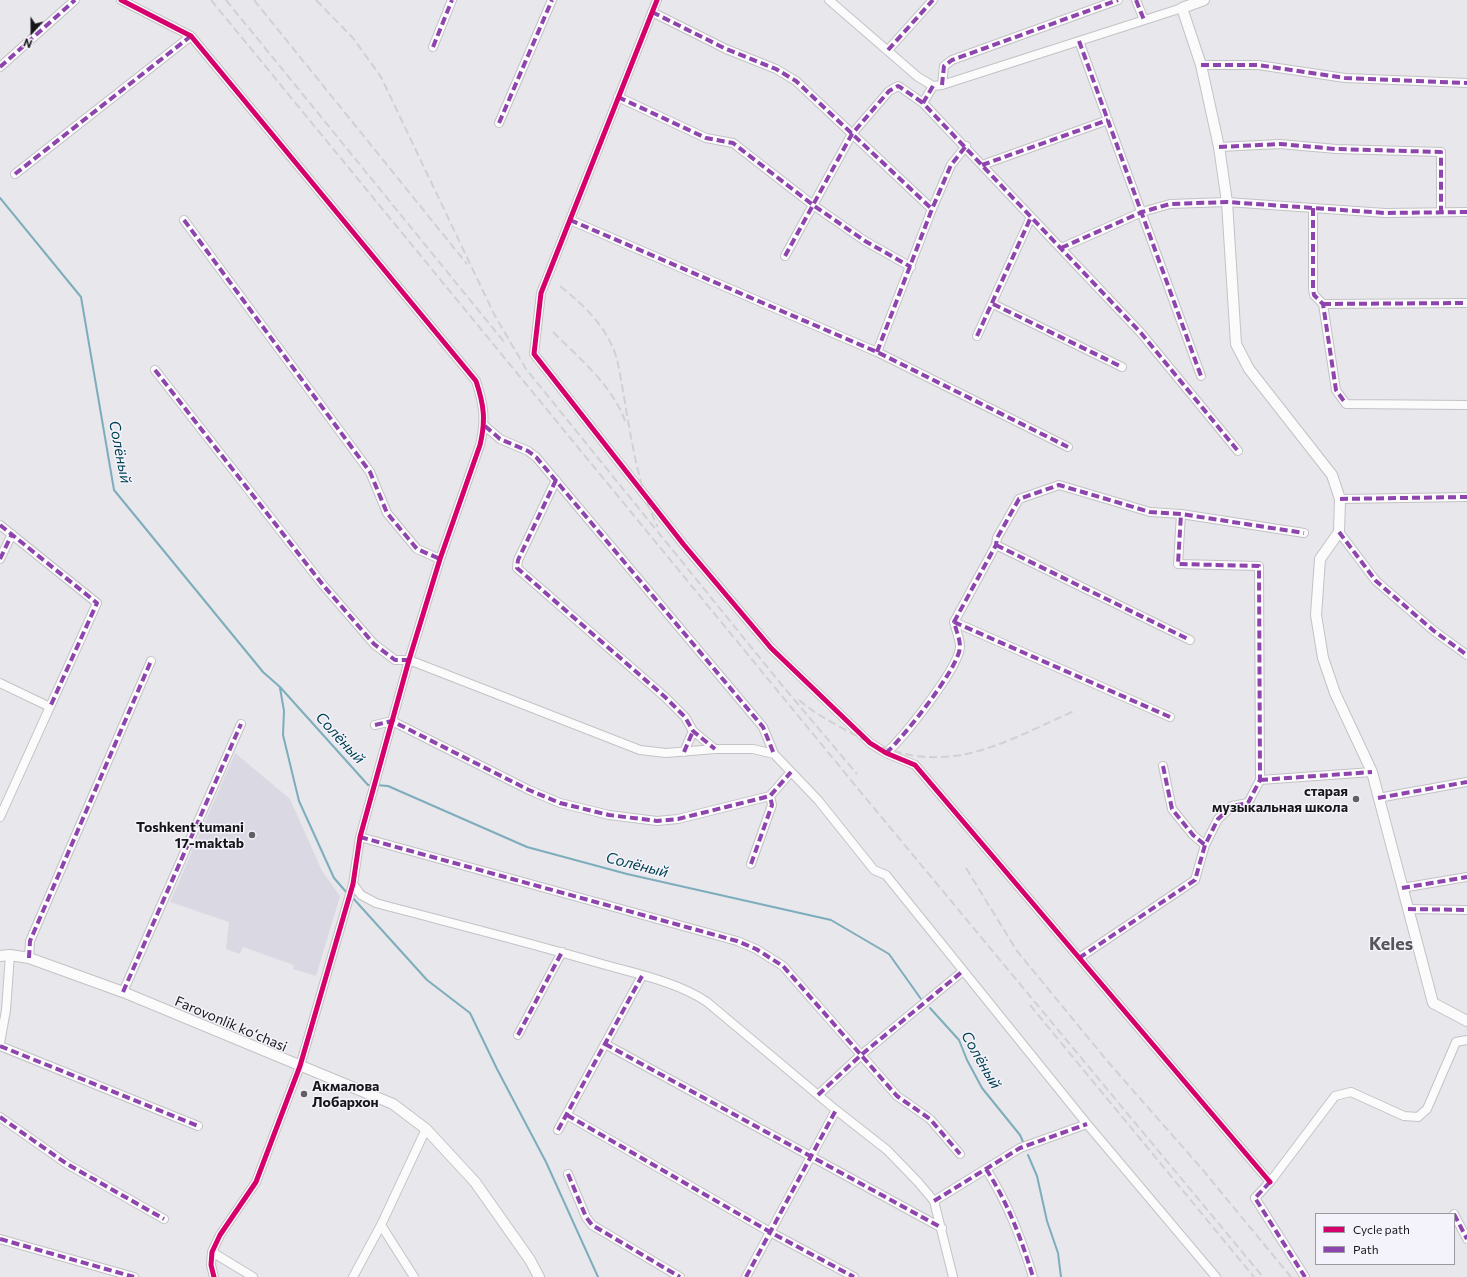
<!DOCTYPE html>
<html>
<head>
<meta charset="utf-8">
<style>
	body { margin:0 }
	#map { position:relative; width:1467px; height:1277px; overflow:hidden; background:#e8e7eb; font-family:Commissioner,sans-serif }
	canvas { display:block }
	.legend { position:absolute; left:1315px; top:1213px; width:140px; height:52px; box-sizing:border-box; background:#f4f2fa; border:1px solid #9c9aa0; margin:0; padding:5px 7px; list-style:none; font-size:12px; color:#171619 }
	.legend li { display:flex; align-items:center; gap:8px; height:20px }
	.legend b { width:20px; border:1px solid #9c9aa0 }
	.north { position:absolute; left:12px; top:12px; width:40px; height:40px; -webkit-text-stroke:3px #f4f2fa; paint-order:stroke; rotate:201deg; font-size:11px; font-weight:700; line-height:16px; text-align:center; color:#171619 }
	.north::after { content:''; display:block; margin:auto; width:14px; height:18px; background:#171619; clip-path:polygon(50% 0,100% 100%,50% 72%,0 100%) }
</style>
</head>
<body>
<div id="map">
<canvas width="1467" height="1277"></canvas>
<ul class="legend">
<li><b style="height:5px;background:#d6006c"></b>Cycle path</li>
<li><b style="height:5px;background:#8e44ad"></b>Path</li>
</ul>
<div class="north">N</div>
</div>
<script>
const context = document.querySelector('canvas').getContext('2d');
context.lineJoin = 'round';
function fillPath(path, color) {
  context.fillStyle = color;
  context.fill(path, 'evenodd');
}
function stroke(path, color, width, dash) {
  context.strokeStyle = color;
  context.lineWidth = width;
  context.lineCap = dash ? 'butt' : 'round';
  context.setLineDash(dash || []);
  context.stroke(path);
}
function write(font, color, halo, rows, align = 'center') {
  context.font = font + ' Commissioner,sans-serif';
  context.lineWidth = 3;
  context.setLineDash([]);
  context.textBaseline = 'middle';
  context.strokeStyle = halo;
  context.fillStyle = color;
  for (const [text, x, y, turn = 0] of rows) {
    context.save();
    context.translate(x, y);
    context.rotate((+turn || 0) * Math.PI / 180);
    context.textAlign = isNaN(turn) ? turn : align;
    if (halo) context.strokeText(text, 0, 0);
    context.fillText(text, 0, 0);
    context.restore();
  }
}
fillPath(new Path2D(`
	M235,753L290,799L322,871L340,896L316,976L293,969L294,965L243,947L240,954L226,949L229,922L170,902Z`), '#dad8e2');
stroke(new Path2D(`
	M0,198L81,297L114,490L263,672L280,687L368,785H372
	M280,688L284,711L283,735L299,801L334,878L347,893
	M376,785L388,786L527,847L627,874L831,920L889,954L921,999
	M352,897L427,980L470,1013L497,1069L546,1162L598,1277
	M930,1008L959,1040L967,1060L982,1088L1020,1135L1024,1144
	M1028,1155L1037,1176L1047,1221L1058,1253L1061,1277`), '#7dadbc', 2);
const minor = new Path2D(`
	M121,0L191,36L476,381C484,405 486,420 480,445L440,559L409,660L360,837L353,884L300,1066L256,1182L220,1235L212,1252L211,1265L214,1277
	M657,0L541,293L534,354L684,545L771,648L870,743L886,753L915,765L1270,1182
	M829,0L918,77L933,86L942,85L1182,8
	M1136,0L1144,20
	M652,12L726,49L776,69L796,81L932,209
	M1079,41L1201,376
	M433,47L452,0
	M888,50L933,0
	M1201,65H1258L1345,78L1467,83
	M0,67L75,0
	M942,85L944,66L952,60L1118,0
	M933,86L923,103L1141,333L1238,451
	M618,97L706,138L733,143L813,205L865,241L911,267
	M499,123L552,0
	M1219,147L1280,144L1336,149L1441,152V212
	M982,165L1108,120
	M15,174L191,36
	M1313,208V289L1314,295L1323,304L1336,390L1346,404L1467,405
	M184,220L370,472L387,513L417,549L440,559
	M570,220L877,352L1068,447
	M1061,248L1142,212L1170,204L1227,202L1385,213L1467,212
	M785,256L852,134L889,91L898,86L900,87L923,103
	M993,304L1122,367
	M1323,304L1467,303
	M977,336L1031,217
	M877,352L932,209L951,165L966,146
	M155,370L323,585L374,644L395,660H409L640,750L666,753L715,749H753L774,754L818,800L874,870L886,875L1087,1124L1216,1277
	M485,426L500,439L528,451L536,457L763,727L774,754
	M556,480L518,560L517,568L665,697L685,717L693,731L715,749
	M1340,499L1467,497
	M0,525L97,603L0,817
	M1339,532L1376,581L1434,631L1467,655
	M996,545L1190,640
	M0,559L12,534
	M954,622L1170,717
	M0,683L50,707
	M375,725L392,721L529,790L560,803L609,815L657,821L678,819L770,796L791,772
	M684,752L693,731
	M886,753C903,738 959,668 960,647C960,639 956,630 954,622L996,545L997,538L1019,499L1059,485L1150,512L1181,514L1304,533
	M1163,766L1172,809L1193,835L1205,845
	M1260,780L1372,772
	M1378,798L1467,782
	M360,837L737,941L756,949L783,966L897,1096L930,1119L960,1154
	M751,864L772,805L770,796
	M353,884L361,895L376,903C451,923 527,942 602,964C637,974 677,982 707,1002L836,1110L887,1150L918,1182L934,1201L953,1277
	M1402,888L1467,877
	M1408,909L1467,910
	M29,958L30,941L151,661
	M1079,958L1195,880L1205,845L1218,819L1232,806L1248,803L1260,780L1259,566L1178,564L1181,514
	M123,992L241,724
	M518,1035L562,952
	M0,1043L6,1010L10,955
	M605,1044L942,1228
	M0,1046L198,1126
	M818,1095L861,1055L963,971
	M567,1115L770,1232L854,1277
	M0,1117L67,1164L164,1219
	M558,1130L642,976
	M986,1169C1008,1203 1021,1238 1033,1277
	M568,1174L586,1217L592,1225L680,1277
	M934,1201L1020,1148L1087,1124
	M1454,1214L1467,1239
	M381,1225L414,1277
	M0,1239L134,1277
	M212,1252L253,1277
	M353,1277L381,1225L426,1129
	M746,1277L836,1110
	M1305,1277L1255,1198L1270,1182L1335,1096L1351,1092L1404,1116L1418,1117L1427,1109L1456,1042L1467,1040`);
const tertiary = new Path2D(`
	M1204,0L1182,8L1201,65L1219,147L1227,202L1236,344L1249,369L1332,475L1340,499L1339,532L1320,559L1316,615L1323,658L1335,693L1372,772L1433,1003L1467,1021
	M0,956L10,955L29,958L123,992L393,1104L426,1129L475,1182L530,1260L539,1277`);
stroke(minor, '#c3c2c5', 10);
stroke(tertiary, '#c3c2c5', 12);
stroke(minor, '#fcfbfc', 8);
stroke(tertiary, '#fcfbfc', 10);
stroke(new Path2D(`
	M211,0L859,790L1263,1277
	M226,0L505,343
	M254,0L467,264
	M316,0L353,38L381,77L494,314L526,369L781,684L857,774
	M560,286C586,307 607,327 617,359C628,411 634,482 658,527
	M553,332C580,359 612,385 625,421
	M799,700C815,714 835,724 853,734C941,781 992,748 1074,711
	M966,868L1017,951L1109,1063L1202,1169L1291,1277
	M1030,1005L1254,1277`), '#d1d1d2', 2, [8, 4]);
stroke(new Path2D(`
	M1136,0L1144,20
	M652,12L726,49L776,69L796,81L932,209
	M1079,41L1201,376
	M433,47L452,0
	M888,50L933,0
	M1201,65H1258L1345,78L1467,83
	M0,67L75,0
	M942,85L944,66L952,60L1118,0
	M933,86L923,103L1141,333L1238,451
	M618,97L706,138L733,143L813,205L865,241L911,267
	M499,123L552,0
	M1219,147L1280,144L1336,149L1441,152V212
	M982,165L1108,120
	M15,174L191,36
	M1313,208V289L1314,295L1323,304L1336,390L1346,404
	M184,220L370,472L387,513L417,549L440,559
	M570,220L877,352L1068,447
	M1061,248L1142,212L1170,204L1227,202L1385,213L1467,212
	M785,256L852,134L889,91L898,86L900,87L923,103
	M993,304L1122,367
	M1323,304L1467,303
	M977,336L1031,217
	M877,352L932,209L951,165L966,146
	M155,370L323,585L374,644L395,660H409
	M485,426L500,439L528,451L536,457L763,727L774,754
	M556,480L518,560L517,568L665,697L685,717L693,731L715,749
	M1340,499L1467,497
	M0,525L97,603L50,707
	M1339,532L1376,581L1434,631L1467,655
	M996,545L1190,640
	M0,559L12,534
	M954,622L1170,717
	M375,725L392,721L529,790L560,803L609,815L657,821L678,819L770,796L791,772
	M684,752L693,731
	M886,753C903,738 959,668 960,647C960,639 956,630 954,622L996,545L997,538L1019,499L1059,485L1150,512L1181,514L1304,533
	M1163,766L1172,809L1193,835L1205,845
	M1260,780L1372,772
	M1378,798L1467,782
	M360,837L737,941L756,949L783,966L897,1096L930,1119L960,1154
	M751,864L772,805L770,796
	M1402,888L1467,877
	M1408,909L1467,910
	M29,958L30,941L151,661
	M1079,958L1195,880L1205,845L1218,819L1232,806L1248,803L1260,780L1259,566L1178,564L1181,514
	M123,992L241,724
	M518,1035L562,952
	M605,1044L942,1228
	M0,1046L198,1126
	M818,1095L861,1055L963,971
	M567,1115L770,1232L854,1277
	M0,1117L67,1164L164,1219
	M558,1130L642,976
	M986,1169C1008,1203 1021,1238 1033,1277
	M568,1174L586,1217L592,1225L680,1277
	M1270,1182L1255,1198L1305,1277
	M934,1201L1020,1148L1087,1124
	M1454,1214L1467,1239
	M0,1239L134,1277
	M746,1277L836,1110`), '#8e44ad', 4, [8, 4]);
stroke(new Path2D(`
	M121,0L191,36L476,381C484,405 486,420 480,445L440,559L409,660L360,837L353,884L300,1066L256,1182L220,1235L212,1252L211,1265L214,1277
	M657,0L541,293L534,354L684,545L771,648L870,743L886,753L915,765L1270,1182`), '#d6006c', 5);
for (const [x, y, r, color] of [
	[1356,799,4,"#605f62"],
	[252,835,4,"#605f62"],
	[304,1094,4,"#605f62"]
]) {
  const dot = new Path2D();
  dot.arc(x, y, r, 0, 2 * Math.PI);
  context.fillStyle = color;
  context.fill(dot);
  stroke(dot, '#f4f2fa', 1.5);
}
write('bold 14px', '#171619', '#f4f2fa', [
	["старая",1348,791],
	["музыкальная школа",1348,807],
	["Toshkent tumani",244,827],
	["17-maktab",244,843],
	["Акмалова",312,1086,"left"],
	["Лобархон",312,1102,"left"]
], 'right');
write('14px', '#171619', '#f4f2fa', [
	["Farovonlik koʻchasi",231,1024,23]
]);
write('italic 15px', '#004251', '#f4f2fa', [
	["Солёный",120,452,79],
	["Солёный",340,738,47],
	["Солёный",637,865,14],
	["Солёный",981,1060,60]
]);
write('bold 18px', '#58565d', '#f4f2fa', [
	["Keles",1391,944]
]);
</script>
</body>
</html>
